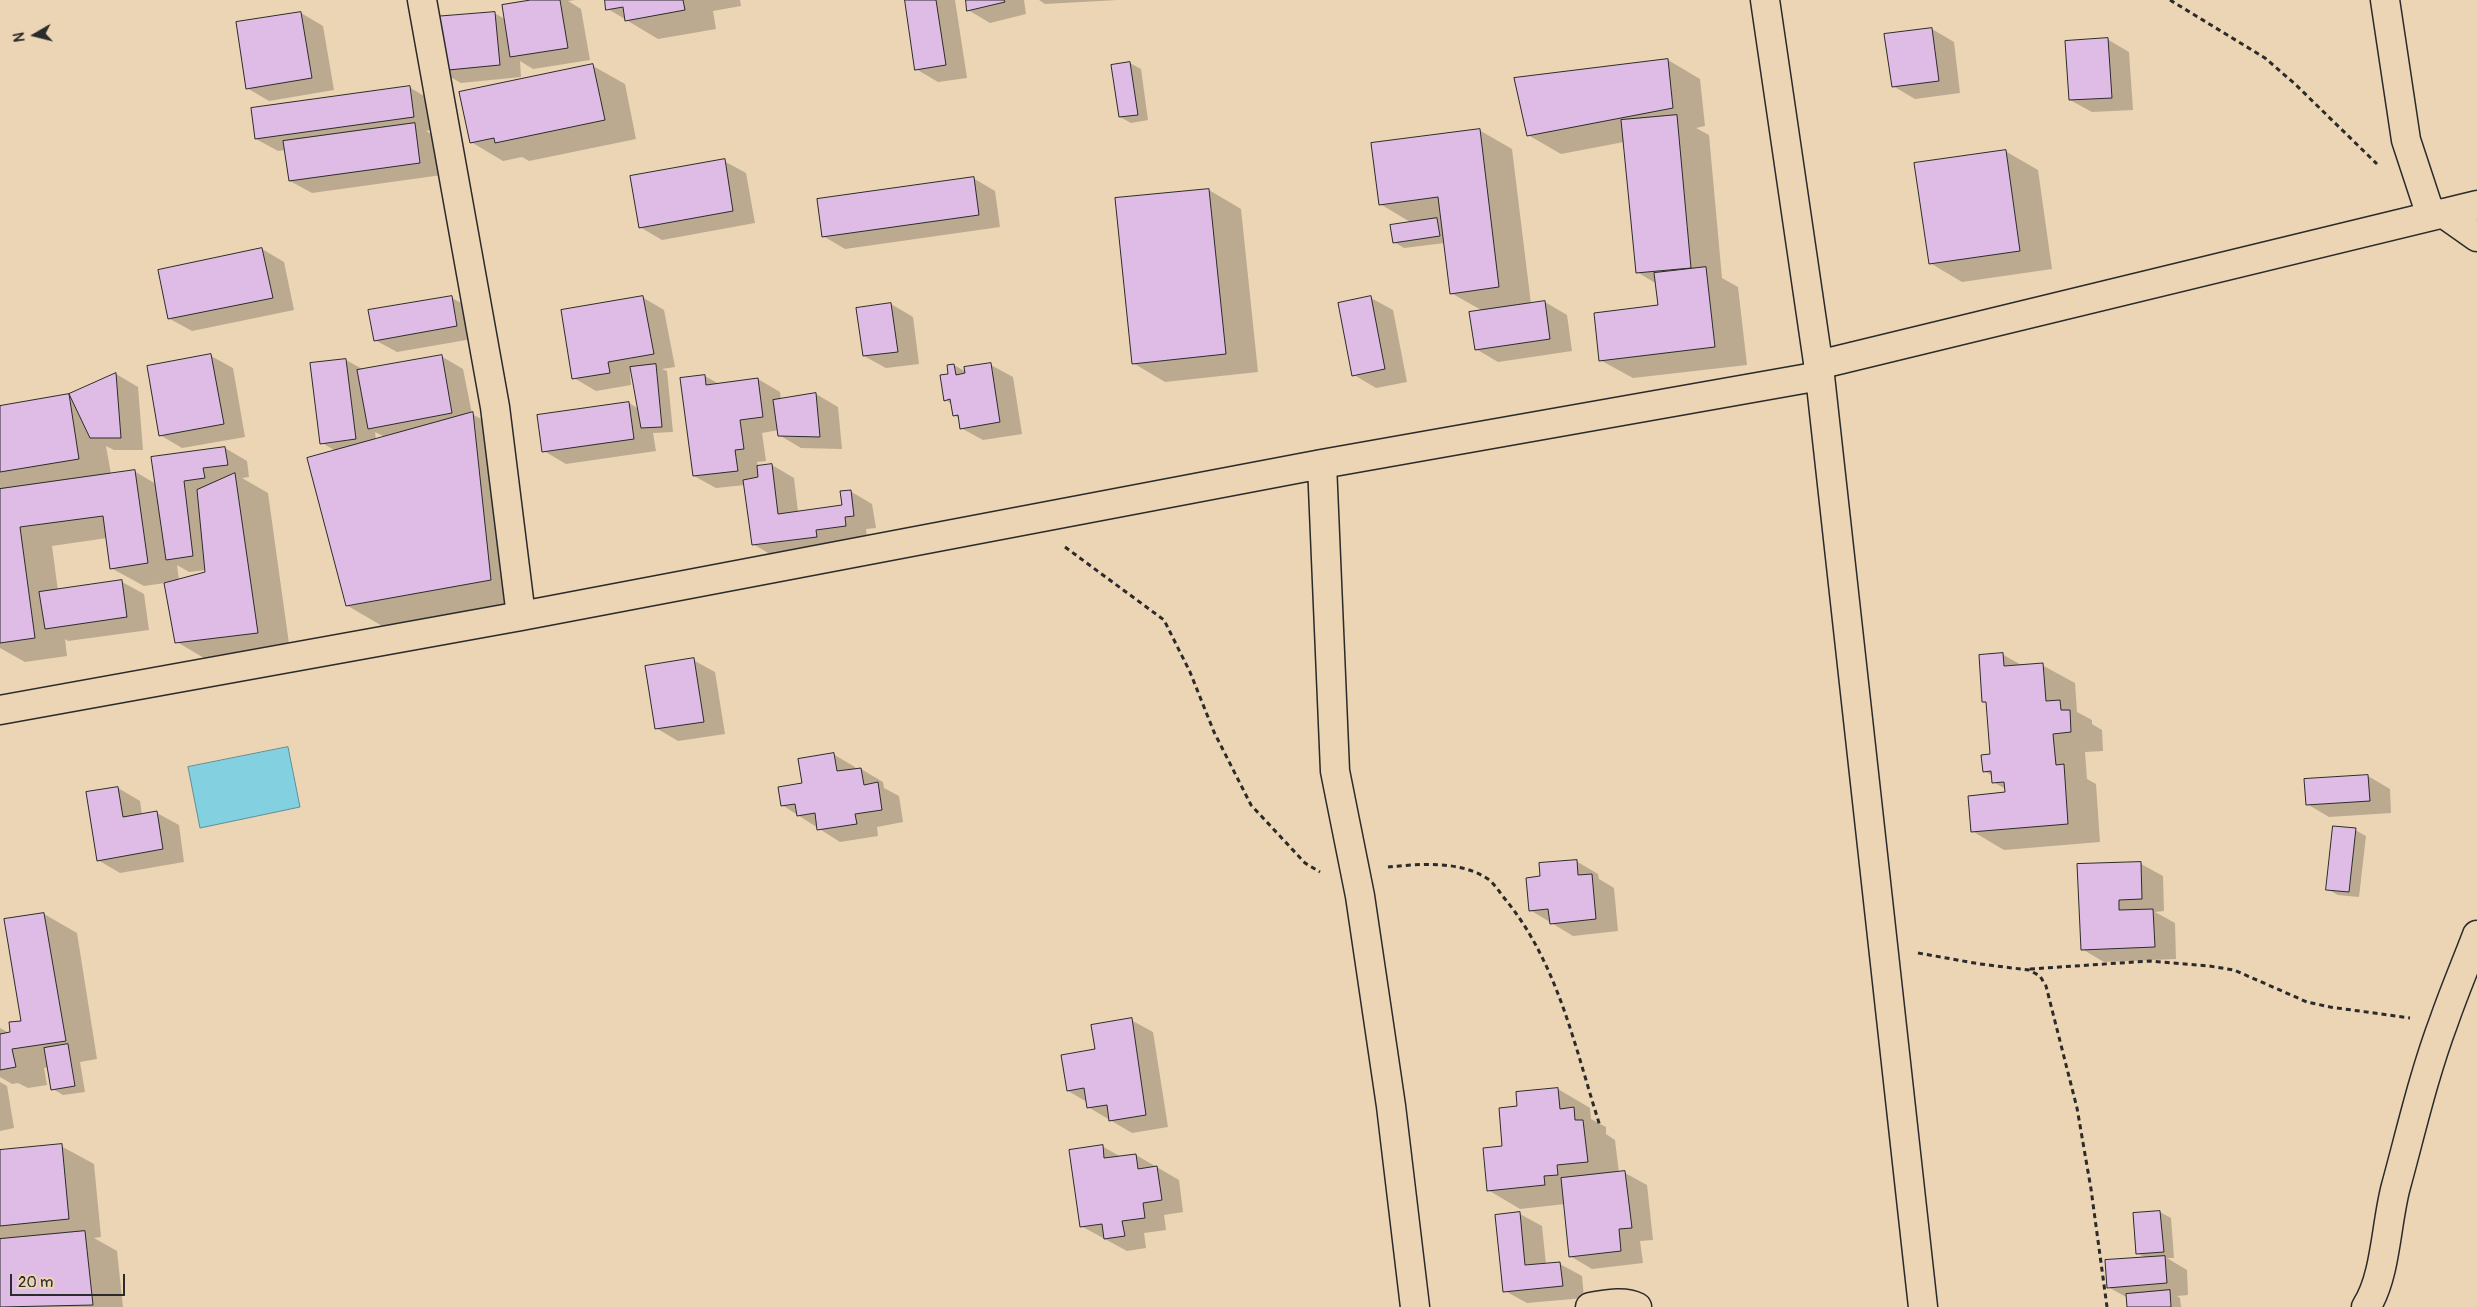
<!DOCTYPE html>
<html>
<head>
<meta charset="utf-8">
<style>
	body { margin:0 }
	#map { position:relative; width:2477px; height:1307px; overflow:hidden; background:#ebd5b4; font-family:Pangolin,sans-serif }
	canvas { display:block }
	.north { position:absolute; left:10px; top:10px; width:50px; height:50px; -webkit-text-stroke:4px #ebd5b4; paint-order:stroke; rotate:262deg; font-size:14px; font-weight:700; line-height:20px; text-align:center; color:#2b2b2b }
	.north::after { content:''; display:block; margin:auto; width:18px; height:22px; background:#2b2b2b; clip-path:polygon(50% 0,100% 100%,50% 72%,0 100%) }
	.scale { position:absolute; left:10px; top:1274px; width:115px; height:22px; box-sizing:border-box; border:2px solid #2b2b2b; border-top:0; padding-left:6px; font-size:15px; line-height:18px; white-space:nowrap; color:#2b2b2b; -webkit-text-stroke:4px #ebd5b4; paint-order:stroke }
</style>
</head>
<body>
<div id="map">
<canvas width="2477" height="1307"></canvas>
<div class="north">N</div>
<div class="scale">20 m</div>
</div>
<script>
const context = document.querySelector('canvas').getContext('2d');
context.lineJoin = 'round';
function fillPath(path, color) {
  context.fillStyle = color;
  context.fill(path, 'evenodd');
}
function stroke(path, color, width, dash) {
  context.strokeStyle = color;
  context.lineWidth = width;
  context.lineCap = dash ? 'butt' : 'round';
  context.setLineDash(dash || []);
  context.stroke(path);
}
const water = new Path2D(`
	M288,747L300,807L200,828L188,767Z`);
fillPath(water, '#82d0e0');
stroke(water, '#5f8e98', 1);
fillPath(new Path2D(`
	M539,0H576L568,1L581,9L590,60L533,69L520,61L521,77L461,83L440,71L494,13L505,19Z
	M606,0H740L741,6L713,11L716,29L658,39L608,9Z
	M906,0H955L967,78L938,82L916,69Z
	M967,0H1024L1026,14L990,23L968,10Z
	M1039,0H1118L1045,4Z
	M301,13L323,26L334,90L269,101L247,88Z
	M1932,29L1954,42L1960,93L1915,99L1893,86Z
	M2107,39L2129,52L2133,110L2092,112L2070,100Z
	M1668,60L1700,79L1705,126L1696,128L1709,135L1722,278L1738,287L1747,365L1633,378L1600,360L1659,306L1657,284L1637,272L1624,142L1561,154L1528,135Z
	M1130,63L1141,69L1148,120L1131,123L1120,117Z
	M593,66L625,84L636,139L529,161L522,157L503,161L471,142Z
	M409,87L431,100L435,129L426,131L437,137L442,175L312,193L290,181L286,150L278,151L256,139Z
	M1479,130L1512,149L1531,304L1545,302L1567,315L1572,351L1498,362L1476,349L1483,311L1451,293L1445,243L1404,248L1394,242L1412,223L1380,204Z
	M2005,151L2038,170L2052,269L1962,282L1930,263Z
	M724,161L746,173L755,223L662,240L640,227Z
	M973,178L995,191L1000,227L845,249L823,236Z
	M1209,190L1241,209L1258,372L1165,382L1133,363Z
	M262,249L284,262L294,310L192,331L170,319Z
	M642,297L664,310L675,367L662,369L667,371L673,432L653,433L656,451L566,464L544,451L629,403L639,409L632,371L630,372L631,385L596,391L574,378Z
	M452,298L474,310L478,338L397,352L375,340Z
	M1371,298L1393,310L1407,382L1376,388L1354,375Z
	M891,304L913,317L919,364L886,368L864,356Z
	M211,356L233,368L245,437L182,448L160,435Z
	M441,356L463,369L472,414L514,437L532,603L389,630L348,606L336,451L322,443L346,360L364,370ZM375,432L385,437L376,440Z
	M954,365L966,372L991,365L1013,377L1022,434L983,440L961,428L960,419L954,415L952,404L945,400L950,375Z
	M116,374L138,387L143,450H114L106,446L111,474L134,471L156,484L225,448L247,461L249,477L242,478L268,493L290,651L209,661L177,642L165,583L144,586L111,568L107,538L52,546L58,591L122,582L144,594L149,630L68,641L65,639L67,656L25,662L0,648V407L69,396ZM177,565L189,572L206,570L207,573L179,580Z
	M705,376L719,384L758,379L780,392L781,400L816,394L838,407L842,449L801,448L779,435V430L762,433L766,461L757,462L758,467L772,465L794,478L798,512L844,506L850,491L872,504L876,528L866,529L867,538L775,557L753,544L745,485L716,488L694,476Z
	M2002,654L2023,666L2042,665L2075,683L2077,712L2092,720V724L2102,730L2103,751L2085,752L2087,779L2096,784L2100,842L2004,850L1972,831L2006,794V789L1993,782V776L1984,771L1991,755L1987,704L1983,701Z
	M693,660L715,672L725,734L678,741L656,728Z
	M833,754L855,767L856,770L861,769L883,782L884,788L899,796L903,822L877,827L878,836L840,842L782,805Z
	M2368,776L2390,789L2391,813L2329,817L2307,804Z
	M118,788L140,801L142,815L157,813L179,825L184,862L120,873L98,860Z
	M2355,830L2366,836L2359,897L2338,895L2327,889Z
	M1576,861L1598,874L1599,879L1614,888L1618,931L1573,936L1530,910L1542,877Z
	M2141,864L2163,876L2164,911L2155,912L2175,923L2176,959L2104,962L2082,949Z
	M44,914L77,933L97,1059L80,1062L85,1092L63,1095L53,1089L49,1067L44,1068L47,1085L28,1088L18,1083L12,1084L0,1077V1028L9,1033L22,1022L5,920Z
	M1131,1020L1153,1032L1168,1127L1132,1133L1088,1107L1087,1102L1068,1091L1096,1050Z
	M0,1082L7,1086L14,1128L0,1131Z
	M1558,1089L1590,1108L1591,1119L1606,1127V1134L1615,1140L1619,1173H1625L1647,1185L1653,1240L1640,1241L1643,1263L1592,1269L1570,1256L1565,1204L1520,1209L1488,1190L1518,1107Z
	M61,1146L94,1164L101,1237L94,1238L117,1251L123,1307H0V1151Z
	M1102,1146L1121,1157L1136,1155L1179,1180L1183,1212L1164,1215L1166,1230L1144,1233L1146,1248L1127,1251L1081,1226Z
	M2160,1212L2171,1218L2174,1258H2167L2187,1270L2188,1295L2177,1296L2180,1298L2181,1307H2128V1298L2108,1287L2146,1258L2137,1253L2134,1215Z
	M1520,1214L1542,1226L1546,1265L1560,1264L1582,1276L1584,1298L1527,1303L1505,1291Z`), '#0003');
const building = new Path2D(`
	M531,0H560L568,48L510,57L502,5Z
	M605,0H683L685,10L625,21L623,7L606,10Z
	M905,0H936L946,65L915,70Z
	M966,0H1004L1005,2L967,11Z
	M301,12L312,78L246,89L236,22Z
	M495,12L500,65L438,71L433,17Z
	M1932,28L1939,81L1892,87L1884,34Z
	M2108,38L2112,98L2069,100L2065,41Z
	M1668,59L1673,108L1527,136L1514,78Z
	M1130,62L1138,115L1119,117L1111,65Z
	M593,64L605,120L495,143L494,138L470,143L459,92Z
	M410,86L414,117L255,139L251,108Z
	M1677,115L1691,268L1636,273L1621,120Z
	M415,123L420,163L289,181L283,141Z
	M1480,129L1499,287L1450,294L1438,197L1379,205L1371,143Z
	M2006,150L2020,251L1929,264L1914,163Z
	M725,159L733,211L639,228L630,176Z
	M974,177L979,215L822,237L817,199Z
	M1209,189L1226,354L1132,364L1115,198Z
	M1437,218L1440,236L1393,243L1390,225Z
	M262,248L273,298L168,319L158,270Z
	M1706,267L1715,347L1599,361L1594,313L1658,305L1654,273Z
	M452,296L457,326L374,341L368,310Z
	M643,296L654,354L608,362L610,373L572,379L561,310Z
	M1371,296L1385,369L1352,376L1338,303Z
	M1545,301L1550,339L1475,350L1469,312Z
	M891,303L898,352L863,356L856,308Z
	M211,354L224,424L159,436L147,366Z
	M442,355L452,413L368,429L357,370Z
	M346,359L356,439L320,444L310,363Z
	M991,363L1000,422L960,429L958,415L953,416L950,399L944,401L940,375L948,374L947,365L954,364L956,375L965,373L964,367Z
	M656,364L662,427L641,428L630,367Z
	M116,373L121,438H90L69,394Z
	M705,375L706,385L758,378L763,417L740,420L744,449L735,450L738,471L693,476L680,378Z
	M816,393L820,437L778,436L773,400Z
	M69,394L79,459L0,472V406Z
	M629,402L634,439L542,452L537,415Z
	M473,412L491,580L346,606L307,458Z
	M225,447L228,465L203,468L205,478L184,481L193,556L166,560L151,457Z
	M772,464L778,514L842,505L840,491L851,490L854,516L845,517L846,526L816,530L817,537L752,545L743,480L758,477L757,466Z
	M135,470L148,563L110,569L103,516L20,527L35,638L0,643V489Z
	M235,473L258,633L175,643L164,583L205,572L197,490Z
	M122,580L127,617L45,629L39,592Z
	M2003,653L2004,666L2043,663L2046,701L2060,700L2061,710H2070L2071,732L2053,734L2056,765L2064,764L2068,824L1971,832L1968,796L2005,792L2004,782L1992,783L1991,771L1983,772L1981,755L1990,754L1986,702H1982L1979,655Z
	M694,658L704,722L655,729L645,666Z
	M834,753L837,771L861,768L864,785L878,782L882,810L855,814L857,824L817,830L815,813L797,816L795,804L781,806L778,787L802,783L798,759Z
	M2368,775L2370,801L2306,805L2304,779Z
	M118,787L123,817L157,811L163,849L97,861L86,792Z
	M2333,826L2356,828L2349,892L2326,890Z
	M1577,860L1578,875L1592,874L1596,919L1550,924L1548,909L1529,911L1526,878L1540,876L1539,863Z
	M2141,862L2142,899L2119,900V910L2153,909L2155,947L2081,950L2077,864Z
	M44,913L66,1041L12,1049L16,1067L0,1070V1034L10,1032L9,1022L21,1021L4,919Z
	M1132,1018L1146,1115L1109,1121L1107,1105L1087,1108L1084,1088L1067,1091L1061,1055L1095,1049L1091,1025Z
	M68,1044L75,1086L51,1090L44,1048Z
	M1558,1088L1560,1109L1574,1107L1575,1120H1583L1588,1162L1557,1165L1558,1175L1544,1176L1545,1185L1487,1191L1483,1148L1502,1146L1499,1108L1517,1106L1516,1092Z
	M62,1144L69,1219L0,1226V1150Z
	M1103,1145L1104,1158L1136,1154L1138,1169L1157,1166L1162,1200L1143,1203L1145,1218L1122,1221L1125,1236L1104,1239L1102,1224L1080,1227L1069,1150Z
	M1625,1171L1632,1228L1619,1229L1621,1251L1569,1257L1561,1178Z
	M2160,1211L2164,1252L2136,1254L2133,1213Z
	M1520,1212L1525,1265L1560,1262L1563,1286L1503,1292L1495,1215Z
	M85,1231L93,1305L0,1307V1239Z
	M2165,1256L2167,1283L2107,1288L2105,1260Z
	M2170,1290L2171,1307H2127L2126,1294Z`);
fillPath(building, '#dfbce6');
stroke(building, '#2b2b2b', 1);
const minor = new Path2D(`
	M422,0L495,407L521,616
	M1765,0L1820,376L1923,1307
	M2385,0L2406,140L2431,216
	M2443,213L2477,237
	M1818,365L2477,205
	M1322,464L1335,771L1360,896L1391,1106L1415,1307
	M0,710L521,616L1322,464L1820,376
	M1590,1307C1604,1305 1623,1300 1637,1307
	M2366,1307C2386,1277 2386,1222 2396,1186C2411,1131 2424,1074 2444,1021C2454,992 2466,964 2477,935`);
stroke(minor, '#2b2b2b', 31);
stroke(new Path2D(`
	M2170,0L2265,58L2295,84L2377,164
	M1065,547L1164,620L1190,672L1214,732L1251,805L1305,863L1320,872
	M1388,867C1420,864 1459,860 1488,879C1494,883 1500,893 1505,899C1558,963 1575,1048 1600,1126
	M1918,953L1980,964L2029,970L2040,976L2046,986L2077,1108L2091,1189L2107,1307
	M2030,969L2150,961L2209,966L2234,970L2307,1002L2330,1007L2410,1018`), '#2b2b2b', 3, [5, 4]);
stroke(minor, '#ebd5b4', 28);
</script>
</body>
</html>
